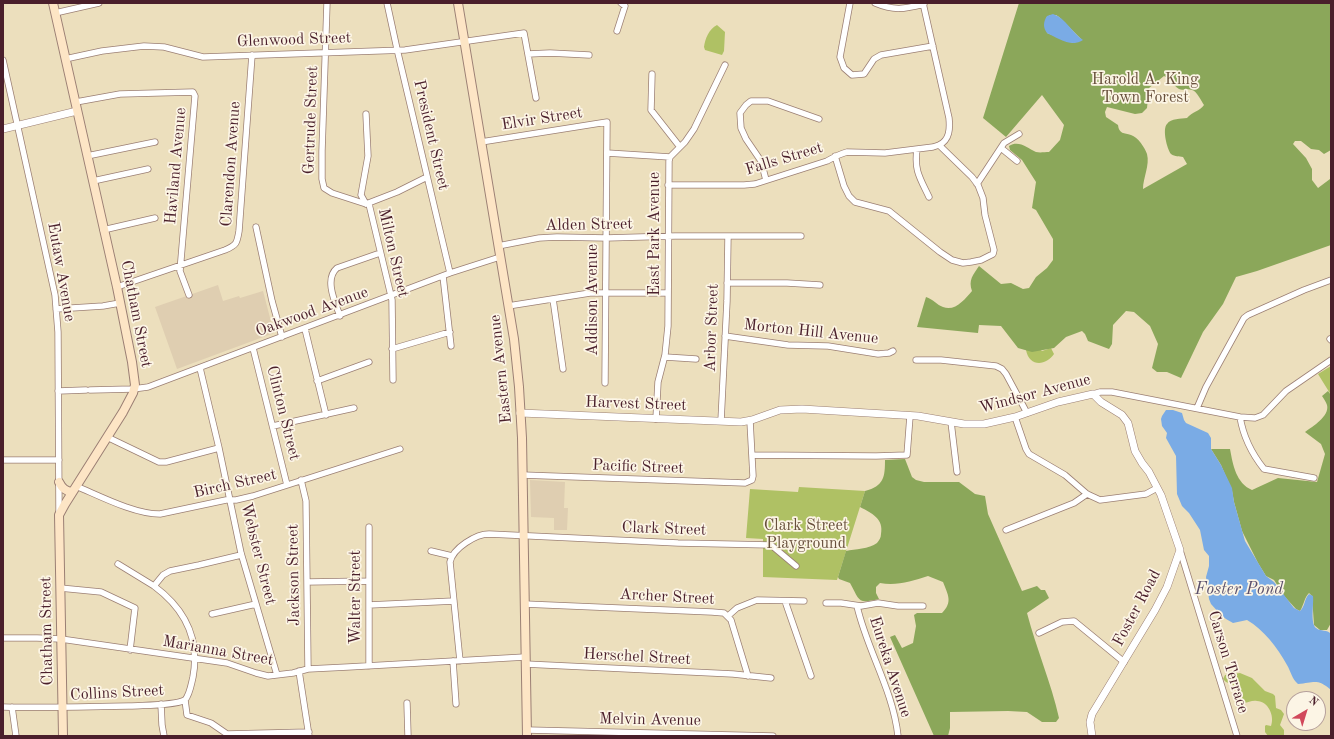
<!DOCTYPE html>
<html>
<head>
<meta charset="utf-8">
<style>
	body { margin:0 }
	#map { position:relative; width:1334px; height:739px; overflow:hidden; background:#ecdfbd; font-family:"Old Standard TT",serif }
	canvas { display:block }
	.frame { position:absolute; inset:0; border:4px solid #4a1f2b; pointer-events:none }
	.north { position:absolute; left:1286px; top:691px; width:40px; height:40px; box-sizing:border-box; background:#fcf5e5; border:1px solid #b59f9b; border-radius:50%; rotate:38deg; font-size:11px; font-weight:700; line-height:16px; text-align:center; color:#4a1f2b }
	.north::after { content:''; display:block; margin:auto; width:14px; height:18px; background:#d1495b; clip-path:polygon(50% 0,100% 100%,50% 72%,0 100%) }
</style>
</head>
<body>
<div id="map">
<canvas width="1334" height="739"></canvas>
<div class="frame"></div>
<div class="north">N</div>
</div>
<script>
const context = document.querySelector('canvas').getContext('2d');
context.lineJoin = 'round';
function fillPath(path, color) {
  context.fillStyle = color;
  context.fill(path, 'evenodd');
}
function stroke(path, color, width, dash) {
  context.strokeStyle = color;
  context.lineWidth = width;
  context.lineCap = dash ? 'butt' : 'round';
  context.setLineDash(dash || []);
  context.stroke(path);
}
function write(font, color, halo, rows, align = 'center') {
  context.font = font + ' "Old Standard TT",serif';
  context.lineWidth = 3.5;
  context.setLineDash([]);
  context.textBaseline = 'middle';
  context.strokeStyle = halo;
  context.fillStyle = color;
  for (const [text, x, y, turn = 0] of rows) {
    context.save();
    context.translate(x, y);
    context.rotate((+turn || 0) * Math.PI / 180);
    context.textAlign = isNaN(turn) ? turn : align;
    if (halo) context.strokeText(text, 0, 0);
    context.fillText(text, 0, 0);
    context.restore();
  }
}
fillPath(new Path2D(`
	M218,285L223,301L239,296L240,298L263,291L274,333L177,369L155,307Z
	M530,480L565,482L564,508H568L567,530H554V518L531,517Z`), '#dfceb1');
fillPath(new Path2D(`
	M717,25L725,32L724,51L722,55L705,50L704,47C705,39 709,29 717,25Z
	M1038,348L1042,351L1051,348L1054,354C1046,366 1029,367 1026,350Z
	M1331,366V395L1318,374Z
	M799,487L865,491L837,580L763,577V539L746,538L750,489L798,492Z
	M1240,673L1252,678L1265,691L1273,694L1275,696L1276,708L1281,710L1284,714L1280,725L1284,730V736H1268L1265,732V726L1266,725L1271,726C1275,716 1268,701 1257,701C1252,700 1248,703 1244,703L1241,699L1242,695L1237,693L1239,687L1226,682L1223,679L1225,675Z`), '#afc164');
fillPath(new Path2D(`
	M1019,3H1331V150L1324,154L1319,150L1311,149L1301,141H1295L1293,144L1306,158L1312,169V180L1318,188L1330,179L1331,245L1257,271L1236,277L1223,304L1203,332L1181,378L1167,372H1157L1152,368L1158,344L1150,326L1134,312L1126,311L1113,325L1112,344L1109,349L1088,341L1085,334L1082,331L1066,337L1054,348L1032,352L1018,348L1001,326L979,325L978,333L917,327L926,297C933,299 937,305 943,307C955,312 965,299 972,291C968,280 973,275 979,266L1001,284L1011,283L1023,289L1029,288L1036,277L1047,268L1053,260V239L1036,210L1032,208L1036,182L1022,160L1010,150L1009,146C1019,140 1027,148 1036,152C1040,153 1045,152 1049,152L1060,140L1064,125L1042,95L1006,137L983,118ZM1050,15H1056L1059,17L1082,40L1073,43L1047,33L1046,18ZM1164,76C1170,79 1173,85 1179,89C1183,91 1187,88 1192,90C1197,91 1201,101 1204,105C1200,111 1192,112 1187,118C1181,119 1171,118 1167,124C1162,129 1167,149 1171,154C1175,157 1179,156 1183,157L1187,164L1143,189C1143,178 1150,165 1147,154C1145,148 1138,137 1131,135C1124,133 1119,134 1118,125L1106,117L1105,112L1107,107L1135,114L1142,113L1147,108L1149,88Z
	M1328,391L1331,395V623L1327,630H1320L1314,625L1312,596L1309,593C1304,598 1304,605 1300,611L1296,609L1285,597L1274,580L1266,576L1258,563L1242,531L1234,502L1232,491L1221,465L1211,449H1230C1233,465 1236,483 1252,490L1278,478L1317,482L1325,454L1321,444L1305,432C1312,427 1330,416 1327,405C1326,402 1324,399 1322,396Z
	M905,459L912,477L916,480L924,482H959L975,494L985,496L988,514L1022,591L1037,586L1041,590H1045L1049,598L1027,613C1036,648 1051,682 1059,718L1056,722H1042L1027,712L1008,711L950,712V728L948,736H934L890,637L895,635L902,648L913,643L916,626L914,615L917,613H942C953,602 948,595 943,582L928,576C912,581 897,586 880,583L876,587V593L879,599C857,604 860,601 850,583L839,579L838,577L846,551C855,549 869,549 877,543C879,540 881,538 881,534C884,519 872,513 860,507L865,491C884,486 885,477 885,460Z`), '#8ba75a');
fillPath(new Path2D(`
	M1053,14C1066,18 1072,33 1083,40C1072,48 1057,38 1047,33C1043,28 1043,22 1047,16Z
	M1166,410H1173L1182,413L1184,420L1186,423L1208,433L1211,438V449L1221,465L1232,488L1234,502L1245,541L1266,576L1274,582L1294,608L1300,611C1305,607 1304,599 1309,594L1313,596C1314,604 1310,623 1316,628C1321,632 1327,629 1331,634V690C1317,678 1314,683 1298,684C1292,679 1291,672 1287,665C1277,647 1264,630 1247,620L1233,623L1226,619L1220,614L1211,604L1209,599L1206,577L1209,566V556L1204,550L1200,530L1189,513L1182,506L1177,494L1176,456L1166,438L1167,433L1162,426L1161,419L1162,416Z`), '#7aabe5');
const minor = new Path2D(`
	M327,3L322,151V179L324,188L332,193L366,204L397,192L427,177
	M387,3L397,49L450,273
	M850,3L840,57L844,68L852,75L864,74L874,59L881,55L933,46
	M875,3C894,11 904,9 924,4
	M923,3L949,118C950,128 950,140 939,145
	M55,13L99,3
	M617,31L625,6L621,3
	M528,54L550,53L589,55
	M65,59L102,51L144,46L164,47L203,57L405,50L524,33L536,98
	M3,60L55,295L58,332L59,513
	M652,74L651,110L680,147
	M76,102L120,94L193,92L195,96L180,271L189,295
	M481,142L607,122L605,383
	M1001,148L1017,161
	M917,149C914,171 920,178 929,197
	M607,153L670,157
	M87,156L155,142
	M766,180L761,161L746,139L741,128L740,113L746,105L751,101H768L819,119
	M93,181L148,169
	M977,184L1004,143L1019,134
	M668,185H744L755,184L827,161C834,157 840,154 847,152L885,153L933,147L939,145L972,177L978,185L983,198L985,215L994,250L993,254L981,260L971,262L963,263L952,260L940,252L889,211L855,202L849,196L844,186L835,156
	M366,204L361,195L368,156L366,114
	M369,204L392,300L393,380
	M256,227L272,301L282,337
	M103,230L155,218
	M498,246L539,238L557,237L606,238L675,236H801
	M443,276L451,346
	M727,283H787L820,285
	M117,287L225,250C237,245 237,243 239,231L252,55
	M553,299L563,369
	M508,306L590,293H668
	M56,309L103,306L120,303
	M340,316C335,302 324,279 337,268L380,253
	M305,329L326,415
	M725,336L788,345L828,346L878,354L889,353L893,351
	M1330,339L1331,340
	M253,348L287,485
	M392,349L450,332
	M665,357L696,359
	M916,360H941L996,366L1002,369L1006,374L1027,413
	M200,368L219,448L241,553L277,675
	M317,381L369,362
	M90,390L133,389L148,387L450,273L500,257
	M58,391L86,390
	M1093,394L1100,392H1112L1240,417L1255,418L1263,415L1286,391L1331,360
	M1197,408L1206,387L1244,318L1248,315L1304,290L1331,280
	M1015,417L1026,449L1029,454L1065,475L1087,494L1100,500L1146,494L1157,488
	M1240,417C1243,435 1252,454 1264,469L1314,478
	M656,419L658,382L665,355L668,326L669,161L670,157L685,142L694,129L725,65
	M721,421L727,301L728,236
	M951,422L957,472
	M273,426L354,408
	M107,437L159,462H166L219,448
	M752,455L876,456L907,455L910,416
	M3,460H59
	M522,475L745,483L752,480L753,476L750,421
	M301,480L306,501L308,669
	M76,486C100,496 134,514 160,514L226,500H236L253,496L400,449
	M369,527V666
	M1006,530L1074,503L1087,494
	M1180,550L1237,736
	M431,551L452,556
	M118,564L154,586
	M307,582L369,581
	M60,588L101,592L135,608L130,650
	M785,601L811,676
	M826,603H841L861,606L878,603L898,606H923
	M524,604L712,612L724,613L731,620L748,676
	M369,605L454,601
	M857,606C867,650 893,690 898,736
	M212,614L256,604
	M728,616L737,608L757,600L804,601
	M1039,633L1062,622L1074,621L1124,662
	M3,638H37L61,639L227,663L256,673L268,676L293,673L308,669L348,667L525,657
	M453,661L456,704
	M460,661L450,562C453,548 476,534 489,534L678,543L771,545L796,566
	M525,664L733,674L771,678
	M299,671L309,736
	M185,700C190,694 191,685 193,677C200,639 185,609 154,586L163,575L170,571L199,565L241,555
	M185,700L187,715L211,723L227,734L309,732
	M407,703L408,736
	M161,704L162,725L164,736
	M3,707C45,708 87,707 130,706C144,705 173,706 185,700
	M12,707L16,736
	M527,730L773,736`);
const tertiary = new Path2D(`
	M3,129L77,111
	M520,413L741,422L752,420L780,410L802,409L918,416L964,424H984L1015,417L1058,402L1093,394L1101,402L1122,415L1128,423L1135,451L1142,463L1149,472L1161,495L1180,550L1167,587L1155,610L1092,714L1090,722L1092,736`);
const secondary = new Path2D(`
	M53,3L117,287L132,362L135,385L133,393L123,412L65,504L59,515L63,736
	M458,3L514,339L519,387L522,438L527,736
	M59,482C62,488 65,491 72,492`);
stroke(minor, '#9b7f74', 7);
stroke(tertiary, '#9b7f74', 8);
stroke(secondary, '#9b7f74', 10);
stroke(minor, '#fff', 5.5);
stroke(tertiary, '#fff', 7);
stroke(secondary, '#fde5c5', 8);
write('16px', '#4a1f2b', '#fcf5e5', [
	["Glenwood Street",294,40,-2],
	["Elvir Street",542,119,-9],
	["Gertrude Street",311,120,-88],
	["President Street",431,135,77],
	["Falls Street",784,159,-17],
	["Clarendon Avenue",231,164,-86],
	["Haviland Avenue",176,166,-85],
	["Alden Street",589,225,-1],
	["East Park Avenue",655,234,-90],
	["Milton Street",393,253,77],
	["Eutaw Avenue",61,272,80],
	["Addison Avenue",593,300,-90],
	["Oakwood Avenue",312,312,-20],
	["Chatham Street",136,314,79],
	["Arbor Street",712,328,-88],
	["Morton Hill Avenue",811,332,6],
	["Eastern Avenue",501,369,-96],
	["Windsor Avenue",1035,394,-15],
	["Harvest Street",636,404,2],
	["Clinton Street",283,413,76],
	["Pacific Street",638,467,2],
	["Birch Street",235,484,-13],
	["Clark Street",664,529,2],
	["Webster Street",258,554,76],
	["Jackson Street",294,575,-91],
	["Walter Street",356,597,-90],
	["Archer Street",667,597,3],
	["Foster Road",1137,608,-62],
	["Chatham Street",47,631,-91],
	["Marianna Street",218,651,10],
	["Herschel Street",637,657,3],
	["Carson Terrace",1228,662,73],
	["Eureka Avenue",890,667,72],
	["Collins Street",117,693,-3],
	["Melvin Avenue",650,720,1]
]);
write('16px', '#68503c', '#fcf5e5', [
	["Harold A. King",1145,80],
	["Town Forest",1145,98],
	["Clark Street",806,526],
	["Playground",806,544]
]);
write('italic 17px', '#5b506c', '#fcf5e5', [
	["Foster Pond",1239,590]
]);
</script>
</body>
</html>
